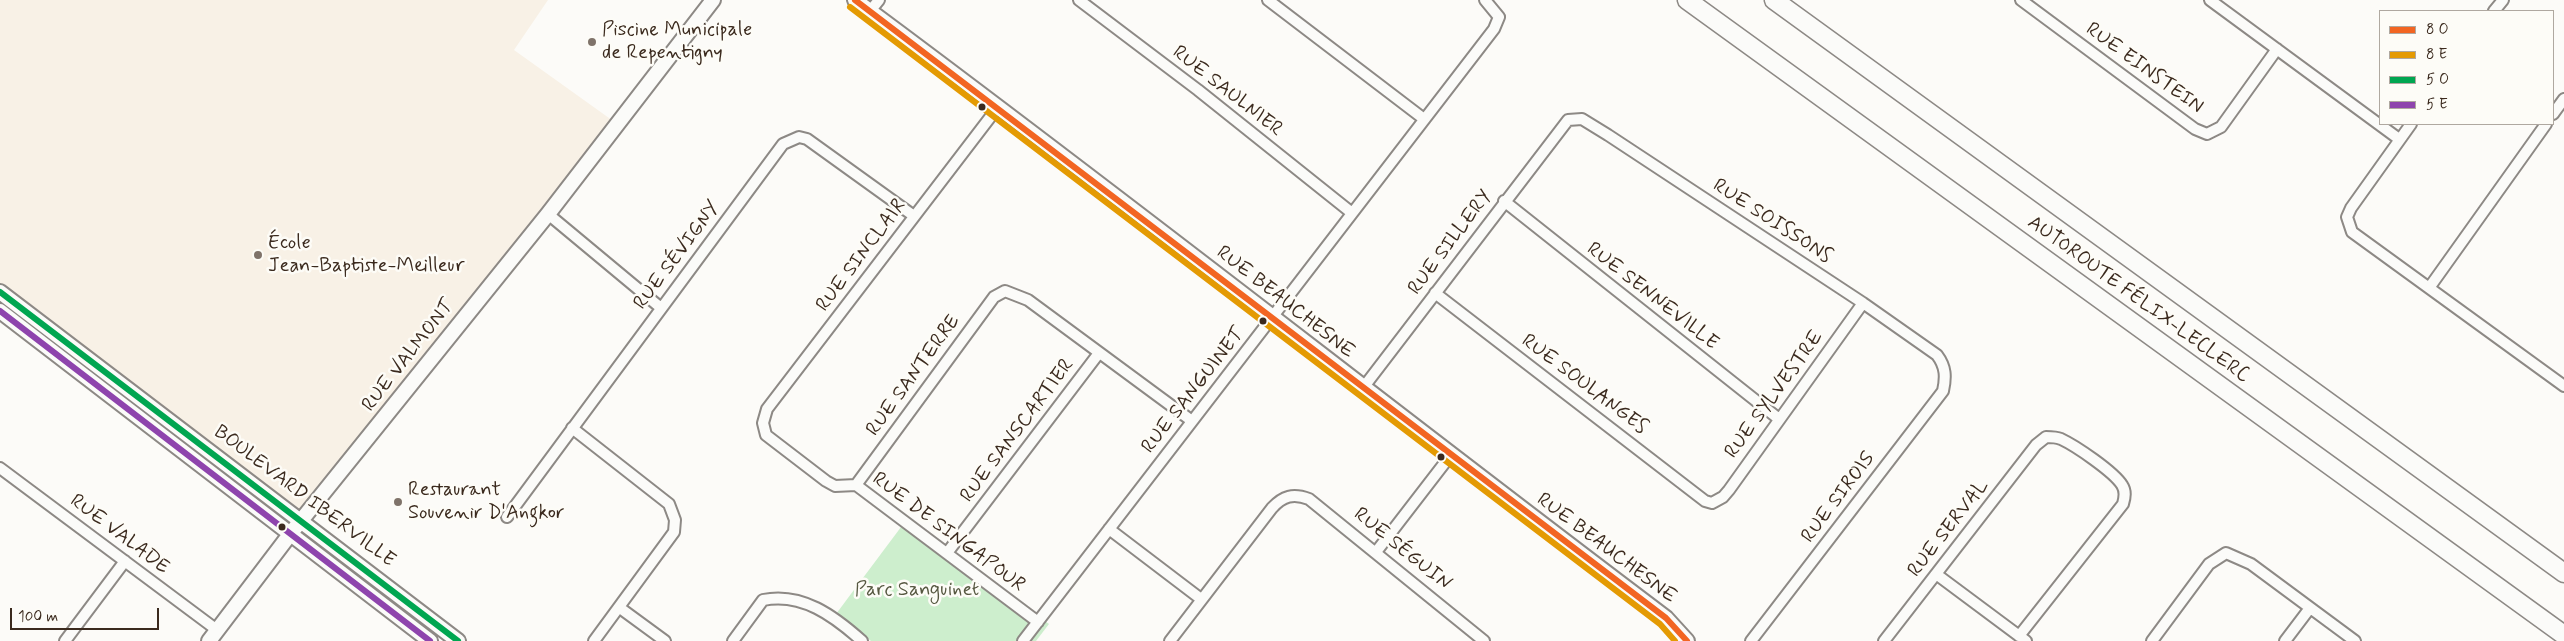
<!DOCTYPE html>
<html>
<head>
<meta charset="utf-8">
<style>
	body { margin:0 }
	#map { position:relative; width:2564px; height:641px; overflow:hidden; background:#fcfbf8; font-family:Mynerve,sans-serif }
	canvas { display:block }
	.legend { position:absolute; left:2379px; top:10px; width:175px; height:115px; box-sizing:border-box; background:#fdfcf7; border:1px solid #afa8a0; margin:0; padding:6px 9px; list-style:none; font-size:15px; color:#3b2a1e }
	.legend li { display:flex; align-items:center; gap:10px; height:25px }
	.legend b { width:25px; border:1px solid #afa8a0 }
	.scale { position:absolute; left:10px; top:608px; width:149px; height:22px; box-sizing:border-box; border:2px solid #3b2a1e; border-top:0; padding-left:6px; font-size:15px; line-height:18px; white-space:nowrap; color:#3b2a1e; -webkit-text-stroke:4px #fdfcf7; paint-order:stroke }
</style>
</head>
<body>
<div id="map">
<canvas width="2564" height="641"></canvas>
<ul class="legend">
<li><b style="height:6px;background:#f26522"></b>8 O</li>
<li><b style="height:6px;background:#e49a03"></b>8 E</li>
<li><b style="height:6px;background:#00a651"></b>5 O</li>
<li><b style="height:6px;background:#8e44ad"></b>5 E</li>
</ul>
<div class="scale">100 m</div>
</div>
<script>
const context = document.querySelector('canvas').getContext('2d');
context.lineJoin = 'round';
function fillPath(path, color) {
  context.fillStyle = color;
  context.fill(path, 'evenodd');
}
function stroke(path, color, width, dash) {
  context.strokeStyle = color;
  context.lineWidth = width;
  context.lineCap = dash ? 'butt' : 'round';
  context.setLineDash(dash || []);
  context.stroke(path);
}
function write(font, color, halo, rows, align = 'center') {
  context.font = font + ' Mynerve,sans-serif';
  context.lineWidth = 5;
  context.setLineDash([]);
  context.textBaseline = 'middle';
  context.strokeStyle = halo;
  context.fillStyle = color;
  for (const [text, x, y, turn = 0] of rows) {
    context.save();
    context.translate(x, y);
    context.rotate((+turn || 0) * Math.PI / 180);
    context.textAlign = isNaN(turn) ? turn : align;
    if (halo) context.strokeText(text, 0, 0);
    context.fillText(text, 0, 0);
    context.restore();
  }
}
fillPath(new Path2D(`
	M0,0H548L514,50L616,123L302,520L0,287Z`), '#f8f1e6');
fillPath(new Path2D(`
	M907,519L1049,624L1036,641H871L836,614Z`), '#cdeecd');
const street = new Path2D(`
	M1079,0L1198,90L1352,213
	M1268,0L1424,119
	M2021,0L2195,129L2207,134L2221,127L2277,49
	M2210,0L2399,139
	M870,11L879,0
	M2494,11L2503,0
	M998,107L767,409L763,423L766,435L826,481L835,486L856,485L1038,622
	M2553,114L2564,99
	M2411,124L2351,208L2347,217L2352,232L2564,386
	M1504,201L1779,419
	M548,214L661,308
	M2429,288L2546,124
	M1435,293L1705,501L1712,503L1723,497L1729,490L1863,303
	M1363,388L1568,120L1582,119L1608,135L1863,303L1937,355C1946,367 1946,377 1943,391L1751,641
	M572,428L669,504L675,520L674,532L594,641
	M0,468L217,630
	M856,485L994,297L1005,291L1028,300L1192,421
	M507,517L783,144L799,137L807,139L914,216
	M1109,529L1201,599
	M1376,552L1450,456
	M947,553L1099,353
	M1936,574L2026,641
	M620,608L665,641
	M65,641L125,561
	M733,641L763,600C802,592 834,616 862,641
	M1023,641L1494,29L1499,17L1485,0
	M1170,641L1272,508C1283,496 1293,493 1309,499L1484,641
	M1884,641L2036,445L2046,437C2051,437 2056,437 2061,439C2076,446 2114,472 2122,485C2126,491 2125,497 2123,504L2019,636
	M2152,641L2209,564L2226,553L2251,564L2355,641
	M2285,641L2310,608`);
const secondary = new Path2D(`
	M855,0C1128,202 1394,413 1666,618L1687,641
	M0,292L458,641
	M0,311L430,641
	M209,641L291,533L548,214L713,0`);
const highway = new Path2D(`
	M1687,0L2564,635
	M1774,0L2564,573`);
stroke(street, '#8d8985', 14);
stroke(secondary, '#8d8985', 18);
stroke(highway, '#8d8985', 21);
stroke(street, '#fbfbf9', 10);
stroke(secondary, '#fbfbf9', 14);
stroke(highway, '#fbfbf9', 18);
stroke(new Path2D(`
	M855,0L1666,618L1687,641`), '#f26522', 6);
stroke(new Path2D(`
	M850,7L1660,624L1675,641`), '#e49a03', 6);
stroke(new Path2D(`
	M0,292L458,641`), '#00a651', 6);
stroke(new Path2D(`
	M0,311L430,641`), '#8e44ad', 6);
for (const [x, y, r, color] of [
	[592,42,5,"#7f736a"],
	[982,107,4.5,"#3b2a1e"],
	[258,255,5,"#7f736a"],
	[1263,321,4.5,"#3b2a1e"],
	[1441,457,4.5,"#3b2a1e"],
	[398,502,5,"#7f736a"],
	[282,527,4.5,"#3b2a1e"]
]) {
  const dot = new Path2D();
  dot.arc(x, y, r, 0, 2 * Math.PI);
  context.fillStyle = color;
  context.fill(dot);
  stroke(dot, '#fdfcf7', 2);
}
write('20px', '#3b2a1e', '#fdfcf7', [
	["Piscine Municipale",602,31],
	["de Repentigny",602,54],
	["École",268,244],
	["Jean-Baptiste-Meilleur",268,267],
	["Restaurant",408,491],
	["Souvenir D'Angkor",408,514]
], 'left');
write('20px', '#3b2a1e', '#fdfcf7', [
	["RUE EINSTEIN",2144,69,36],
	["RUE SAULNIER",1227,92,38],
	["RUE SOISSONS",1772,222,33],
	["RUE SILLERY",1451,243,-53],
	["RUE SÉVIGNY",678,256,-53],
	["RUE SINCLAIR",862,256,-53],
	["RUE SENNEVILLE",1652,297,38],
	["AUTOROUTE FÉLIX-LECLERC",2138,300,36],
	["RUE BEAUCHESNE",1285,303,38],
	["RUE VALMONT",409,356,-52],
	["RUE SANTERRE",914,376,-54],
	["RUE SOULANGES",1584,385,37],
	["RUE SANGUINET",1194,391,-52],
	["RUE SYLVESTRE",1775,395,-54],
	["RUE SANSCARTIER",1018,431,-53],
	["BOULEVARD IBERVILLE",304,497,37],
	["RUE SIROIS",1839,498,-53],
	["RUE SERVAL",1949,529,-52],
	["RUE DE SINGAPOUR",948,533,37],
	["RUE VALADE",119,535,37],
	["RUE BEAUCHESNE",1606,549,37],
	["RUE SÉGUIN",1402,550,39]
]);
write('20px', '#565841', '#fdfcf7', [
	["Parc Sanguinet",917,591]
]);
</script>
</body>
</html>
